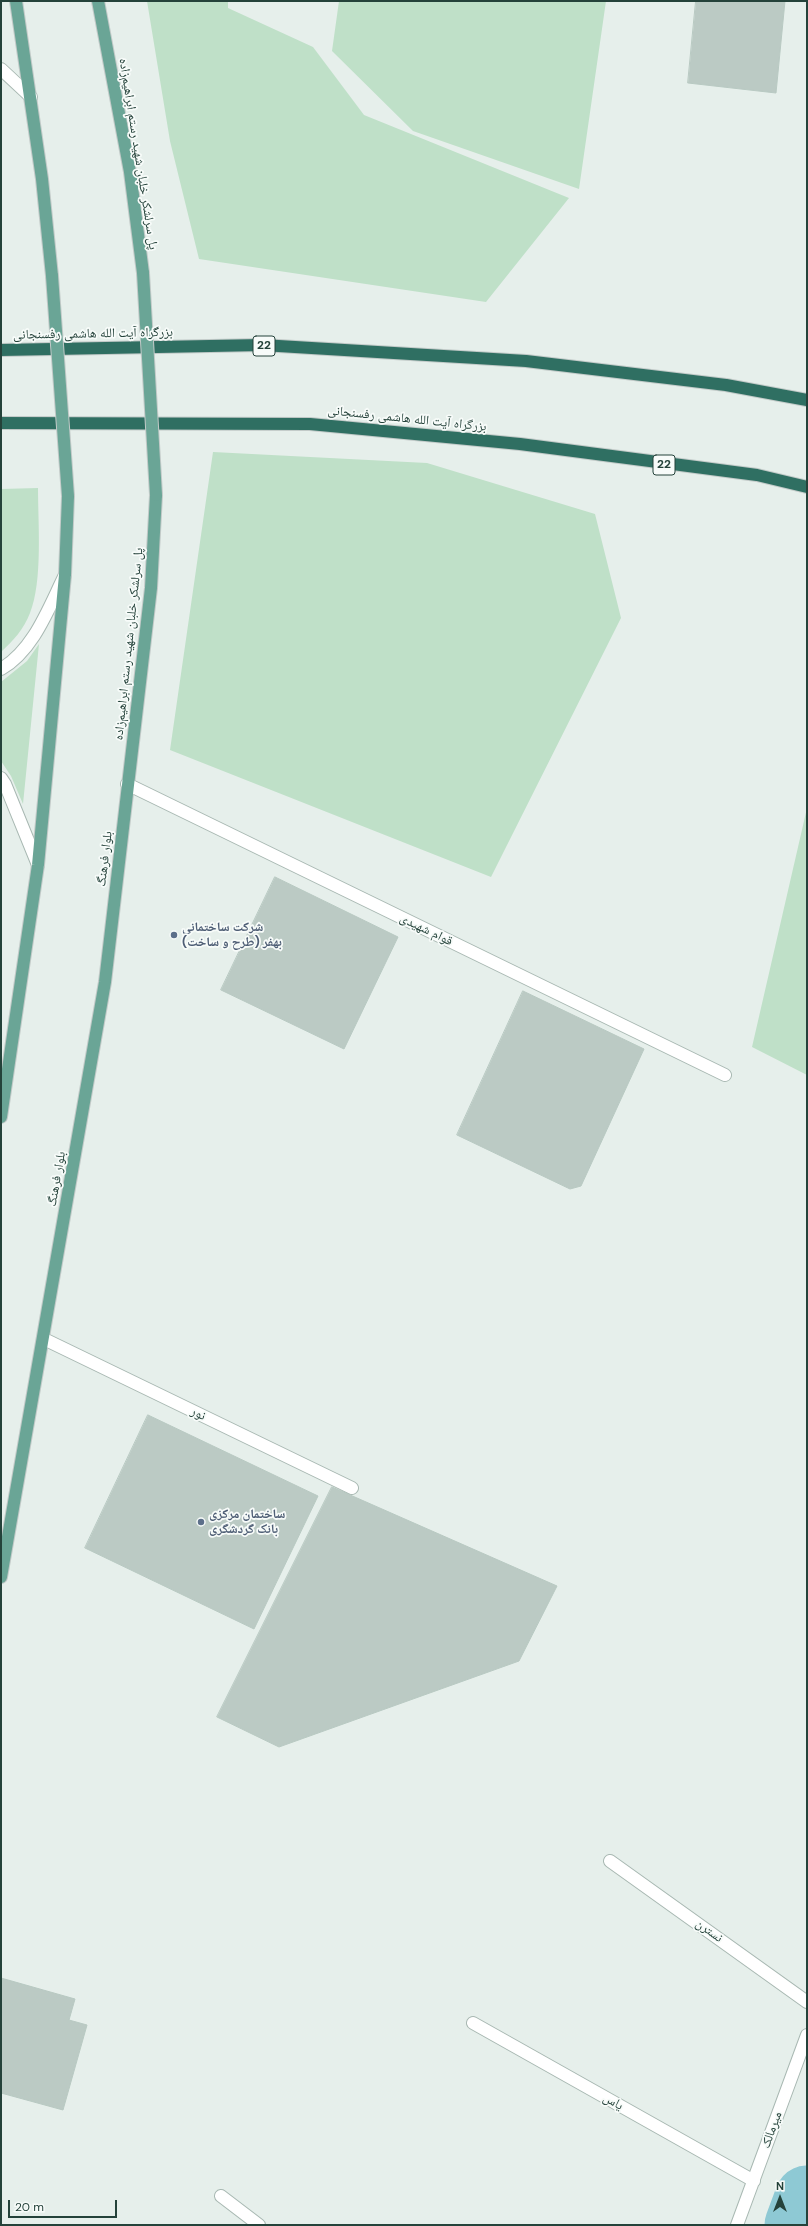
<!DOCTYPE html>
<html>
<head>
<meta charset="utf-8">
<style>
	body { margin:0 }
	#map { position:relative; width:808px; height:2226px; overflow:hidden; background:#e6efeb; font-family:"DM Sans",sans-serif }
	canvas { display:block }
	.frame { position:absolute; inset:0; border:2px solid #24423a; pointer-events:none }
	.north { position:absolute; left:760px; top:2178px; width:40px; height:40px; -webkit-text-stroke:3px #f7fbf9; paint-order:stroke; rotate:0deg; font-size:11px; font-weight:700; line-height:16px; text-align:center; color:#24423a }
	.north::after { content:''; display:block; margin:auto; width:14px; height:18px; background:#24423a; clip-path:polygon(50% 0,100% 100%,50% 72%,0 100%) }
	.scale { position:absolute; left:8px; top:2200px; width:109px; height:18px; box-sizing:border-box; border:2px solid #24423a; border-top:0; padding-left:5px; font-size:12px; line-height:14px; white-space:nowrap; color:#24423a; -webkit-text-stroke:3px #f7fbf9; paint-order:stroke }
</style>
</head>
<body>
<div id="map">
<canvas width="808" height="2226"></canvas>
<div class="frame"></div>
<div class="north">N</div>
<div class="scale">20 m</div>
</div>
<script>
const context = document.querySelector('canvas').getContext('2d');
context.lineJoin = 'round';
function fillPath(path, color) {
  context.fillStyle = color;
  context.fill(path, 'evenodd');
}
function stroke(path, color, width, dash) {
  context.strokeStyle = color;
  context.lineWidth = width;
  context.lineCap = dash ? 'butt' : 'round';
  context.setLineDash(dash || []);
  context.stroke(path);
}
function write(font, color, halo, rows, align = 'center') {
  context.font = font + ' "DM Sans","Noto Naskh Arabic",sans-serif';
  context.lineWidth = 3.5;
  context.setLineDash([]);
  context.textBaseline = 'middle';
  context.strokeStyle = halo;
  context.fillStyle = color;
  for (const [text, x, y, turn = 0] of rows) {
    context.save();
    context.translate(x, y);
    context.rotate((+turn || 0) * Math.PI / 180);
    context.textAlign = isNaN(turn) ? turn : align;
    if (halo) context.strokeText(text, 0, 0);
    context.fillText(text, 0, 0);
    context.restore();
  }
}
fillPath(new Path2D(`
	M147,1H228V8L313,47L364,115L569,198L486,302L199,259L170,141Z
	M339,1H606L579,189L413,131L332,51Z
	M213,452L427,463L595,514L621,618L491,877L170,750Z
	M38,488C38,523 43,581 30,613C24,629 13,641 1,652V489Z
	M39,644L23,804L11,776L1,761V682L27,661Z
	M807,808V1075L752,1047Z`), '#bfe0c8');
stroke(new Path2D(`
	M797,2225L807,2198`), '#8ec9d4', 65);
const building = new Path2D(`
	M696,1H785L776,93L688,83Z
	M275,877L398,937L344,1049L221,990Z
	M523,991L644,1049L581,1186L570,1189L457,1135Z
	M148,1415L318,1496L254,1629L85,1548Z
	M332,1487L557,1586L519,1661L279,1747L217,1717Z
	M1,1978L75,1999L69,2020L87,2025L63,2110L1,2093Z`);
fillPath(building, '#bbcac4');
stroke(building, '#b8c9c2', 1);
const minor = new Path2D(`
	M1,69L31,97
	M1,669C34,650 49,607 65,575
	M1,778L5,784L38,865
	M127,784L725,1075
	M44,1339L352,1488
	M610,1861L807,2002
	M473,2023L754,2181
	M221,2196L259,2225
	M737,2225L807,2035`);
const major = new Path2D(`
	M16,1L42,179L52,276
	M98,1L130,172L143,273
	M1,1117L38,865L65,575L68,496
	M1,1577L105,982L151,588L156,495`);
const highway = new Path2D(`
	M1,350L262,345L526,361L726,385L807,400
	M1,423L310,424L520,444L757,475L807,487`);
stroke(minor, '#a8b8b2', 14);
stroke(major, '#c2cac8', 14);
stroke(highway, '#c2cac8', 14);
stroke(minor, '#fff', 12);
stroke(major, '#6aa596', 12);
stroke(highway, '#2f6f62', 12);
const majorBridge = new Path2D(`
	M143,273L156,495
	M52,276L68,496`);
stroke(majorBridge, '#c2cac8', 14, []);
stroke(majorBridge, '#6aa596', 12);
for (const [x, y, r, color] of [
	[174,935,4,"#5c6f8a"],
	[201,1522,4,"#5c6f8a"]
]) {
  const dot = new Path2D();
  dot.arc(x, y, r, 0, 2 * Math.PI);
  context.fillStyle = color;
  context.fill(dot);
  stroke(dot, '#f7fbf9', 1.5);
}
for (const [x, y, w] of [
	[264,346,22],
	[664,465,22]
]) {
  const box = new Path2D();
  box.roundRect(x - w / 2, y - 10, w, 20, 3);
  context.fillStyle = '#f7fbf9';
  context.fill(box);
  stroke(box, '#24423a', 1);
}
write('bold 12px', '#24423a', null, [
	["22",264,346],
	["22",664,465]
]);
write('13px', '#24423a', '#f7fbf9', [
	["پل سرلشکر خلبان شهید رستم ابراهیم‌زاده",138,154,81],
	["بزرگراه آیت الله هاشمی رفسنجانی",93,334,-1],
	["بزرگراه آیت الله هاشمی رفسنجانی",407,419,6],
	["پل سرلشکر خلبان شهید رستم ابراهیم‌زاده",129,644,-84],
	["بلوار فرهنگ",105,859,-83],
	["قوام شهیدی",426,930,26],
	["بلوار فرهنگ",57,1179,-80],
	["نور",198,1414,26],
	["نسترن",709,1931,36],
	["یاس",613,2102,29],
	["میرمالک",772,2130,-70]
]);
write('bold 13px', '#4e5e75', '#f7fbf9', [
	["شرکت ساختمانی",182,928],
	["بهفر (طرح و ساخت)",182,943],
	["ساختمان مرکزی",209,1515],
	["بانک گردشگری",209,1530]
], 'left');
</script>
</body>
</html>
